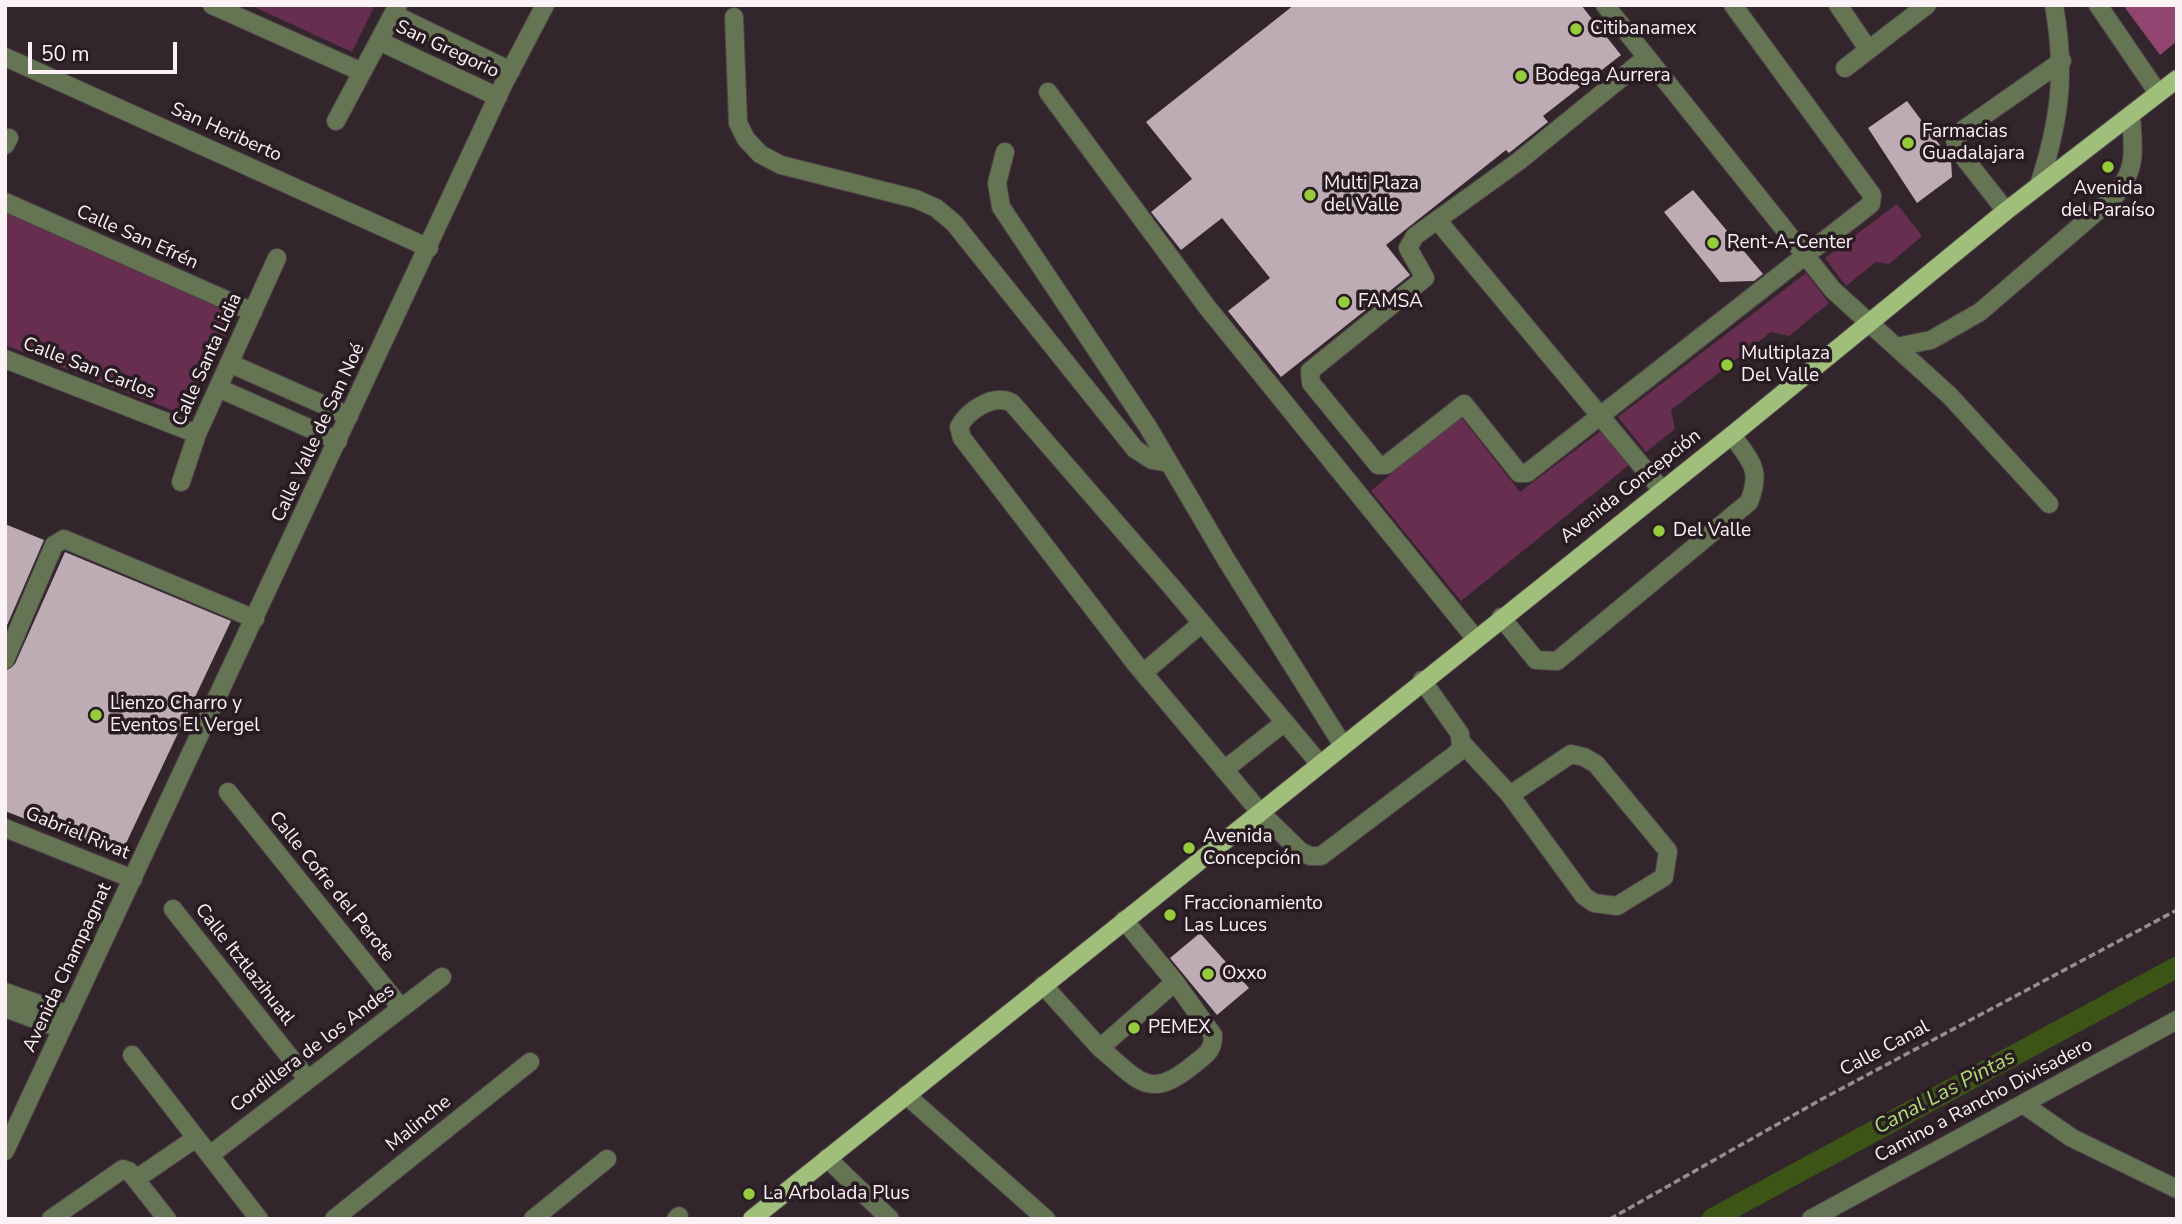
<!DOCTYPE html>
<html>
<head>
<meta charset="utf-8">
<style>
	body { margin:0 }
	#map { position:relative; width:2182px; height:1224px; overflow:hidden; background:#32252c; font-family:"Nunito Sans",sans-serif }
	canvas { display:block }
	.frame { position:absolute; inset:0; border:7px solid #fbf2f6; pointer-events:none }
	.scale { position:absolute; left:28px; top:42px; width:149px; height:32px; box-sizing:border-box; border:4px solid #fbf2f6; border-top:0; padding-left:9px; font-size:21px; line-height:24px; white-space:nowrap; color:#fbf2f6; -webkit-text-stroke:5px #281c22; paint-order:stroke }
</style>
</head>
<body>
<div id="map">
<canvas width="2182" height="1224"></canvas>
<div class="frame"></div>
<div class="scale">50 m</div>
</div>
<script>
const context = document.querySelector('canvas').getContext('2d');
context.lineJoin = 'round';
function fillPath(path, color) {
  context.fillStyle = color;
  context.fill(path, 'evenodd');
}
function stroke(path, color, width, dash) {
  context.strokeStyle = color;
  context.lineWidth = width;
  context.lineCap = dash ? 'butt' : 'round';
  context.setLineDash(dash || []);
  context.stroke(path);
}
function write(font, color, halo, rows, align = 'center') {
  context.font = font + ' "Nunito Sans",sans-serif';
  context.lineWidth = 7;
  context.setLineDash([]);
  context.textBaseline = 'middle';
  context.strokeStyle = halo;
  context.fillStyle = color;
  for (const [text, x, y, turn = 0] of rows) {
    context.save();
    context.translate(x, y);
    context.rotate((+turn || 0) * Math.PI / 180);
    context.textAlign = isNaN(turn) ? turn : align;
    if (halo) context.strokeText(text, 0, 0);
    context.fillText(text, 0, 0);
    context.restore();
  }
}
fillPath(new Path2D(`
	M250,5H375L352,52Z
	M1897,204L1922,236L1889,264L1876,262L1846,286L1825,258Z
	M5,213L228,310L232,323L193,405L182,414L5,345Z
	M1806,273L1829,303L1789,336L1771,332L1671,410L1675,429L1646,452L1618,417Z
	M1460,416L1520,492L1602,430L1629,465L1461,601L1371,491Z`), '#682e4f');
fillPath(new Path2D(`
	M2123,5H2177V41L2160,55Z`), '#924570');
stroke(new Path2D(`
	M1712,1219L2177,967`), '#3c5517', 21);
fillPath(new Path2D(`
	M1294,5H1581L1621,55L1543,116L1548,122L1509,153L1506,150L1386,245L1410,275L1281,377L1228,311L1270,278L1222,218L1181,250L1151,212L1192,179L1146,122Z
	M1907,101L1951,160L1952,177L1917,203L1868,128Z
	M1693,190L1763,274L1754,281L1720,282L1664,212Z
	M5,524L44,540L5,630Z
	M65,552L231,621L120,856L5,811V671L15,664Z
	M1200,933L1249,988L1217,1015L1170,958Z`), '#bdacb4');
const minor = new Path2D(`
	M212,5L362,72
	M1605,5L1833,290L1950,396L2049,504
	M1838,5L1868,49
	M2098,5L2158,93
	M393,14L511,71
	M734,17L738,123L746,139L760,154L781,165L916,199L936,208L954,223L1135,449L1152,460L1169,463
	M379,41L498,97
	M5,57L429,248
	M1647,57L1519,161L1415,236L1408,248L1425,278L1310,371L1311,383L1378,465H1386L1464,404L1519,473H1527L1871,204L1872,195L1733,5
	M1845,68L1927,5
	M1048,92L1207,307L1475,638
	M336,121L398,5
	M5,145L9,138
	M1005,152L997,183L1001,207L1148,427L1227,561L1342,744
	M2039,185C2060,120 2066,73 2054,5
	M5,202L253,312
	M2006,211L1958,150L1955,140L1963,130L2062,61
	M1438,221L1661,489
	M1896,347L1931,340L1980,312L2115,196C2138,167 2133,149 2131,115
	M5,359L197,434
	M229,363L349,416
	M218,388L338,441
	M181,482L197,434L277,258
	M1501,617L1536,660L1557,661L1749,502C1762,469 1751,462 1732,435
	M5,660L54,545L64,539L255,619
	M1143,673L1202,623
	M1463,744L1510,795
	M1571,754L1584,757L1596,764L1668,851L1664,877L1617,906L1594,903L1584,896L1510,795Z
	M1319,763L1171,586L1012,403C994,393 968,410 959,427L962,438L1135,663L1259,811L1300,851L1310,856H1321L1461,750L1460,734L1422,680
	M1224,770L1285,722
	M228,792L401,1008
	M5,828L133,879
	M173,909L308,1080
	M1043,985L1100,1048L1175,982L1124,920
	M5,992L69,1015
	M5,1008L62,1029
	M1100,1048C1138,1079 1148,1102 1193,1065C1204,1056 1214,1051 1213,1035L1175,982
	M132,1055L259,1219
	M906,1095L1046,1219
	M2023,1104L2072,1138L2177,1189
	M5,1151L504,83L545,5
	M210,1155L442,977
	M827,1158L890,1219
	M136,1179L196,1138
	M51,1219L123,1169L129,1171L167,1219
	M334,1219L530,1062
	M533,1219L607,1159
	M676,1219L679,1216
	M1811,1219L2177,1020`);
const major = new Path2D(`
	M752,1219L1732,435L2006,211L2177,79`);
stroke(minor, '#4e4248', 20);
stroke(major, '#4e4248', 20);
stroke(new Path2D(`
	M1610,1219L1822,1099L2177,910`), '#988d93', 3.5, [7, 3.5]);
stroke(minor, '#657554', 18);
stroke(major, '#a0bf7b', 18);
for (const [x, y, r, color] of [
	[1576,29,7,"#94cc3c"],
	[1521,76,7,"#94cc3c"],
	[1908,143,7,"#94cc3c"],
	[2108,167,7,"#94cc3c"],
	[1310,195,7,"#94cc3c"],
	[1713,243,7,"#94cc3c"],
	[1344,302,7,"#94cc3c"],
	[1727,365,7,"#94cc3c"],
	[1659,531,7,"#94cc3c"],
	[96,715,7,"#94cc3c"],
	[1189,848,7,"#94cc3c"],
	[1170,915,7,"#94cc3c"],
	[1208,974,7,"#94cc3c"],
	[1134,1028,7,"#94cc3c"],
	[749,1194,7,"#94cc3c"]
]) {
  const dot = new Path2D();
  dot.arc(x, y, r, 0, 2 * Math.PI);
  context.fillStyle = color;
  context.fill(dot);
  stroke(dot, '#281c22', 2.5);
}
write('19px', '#fbf2f6', '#281c22', [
	["Citibanamex",1590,29],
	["Bodega Aurrera",1535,76],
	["Farmacias",1922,132],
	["Guadalajara",1922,154],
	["Multi Plaza",1324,184],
	["del Valle",1324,206],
	["Avenida",2108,189,"center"],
	["del Paraíso",2108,211,"center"],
	["Rent-A-Center",1727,243],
	["FAMSA",1358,302],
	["Multiplaza",1741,354],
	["Del Valle",1741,376],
	["Del Valle",1673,531],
	["Lienzo Charro y",110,704],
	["Eventos El Vergel",110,726],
	["Avenida",1203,837],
	["Concepción",1203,859],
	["Fraccionamiento",1184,904],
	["Las Luces",1184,926],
	["Oxxo",1222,974],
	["PEMEX",1148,1028],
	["La Arbolada Plus",763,1194]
], 'left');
write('19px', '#fbf2f6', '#281c22', [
	["San Gregorio",447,50,25],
	["San Heriberto",226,133,24],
	["Calle San Efrén",137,238,24],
	["Calle Santa Lidia",208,360,-66],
	["Calle San Carlos",89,369,21],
	["Calle Valle de San Noé",319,433,-65],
	["Avenida Concepción",1631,487,-38],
	["Gabriel Rivat",77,834,22],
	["Calle Cofre del Perote",331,887,51],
	["Calle Itztlazihuatl",244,965,52],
	["Avenida Champagnat",68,968,-65],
	["Cordillera de los Andes",313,1049,-37],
	["Calle Canal",1885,1049,-28],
	["Camino a Rancho Divisadero",1984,1101,-28],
	["Malinche",419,1124,-39]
]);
write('italic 21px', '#aedd71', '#281c22', [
	["Canal Las Pintas",1945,1093,-28]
]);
</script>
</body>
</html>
